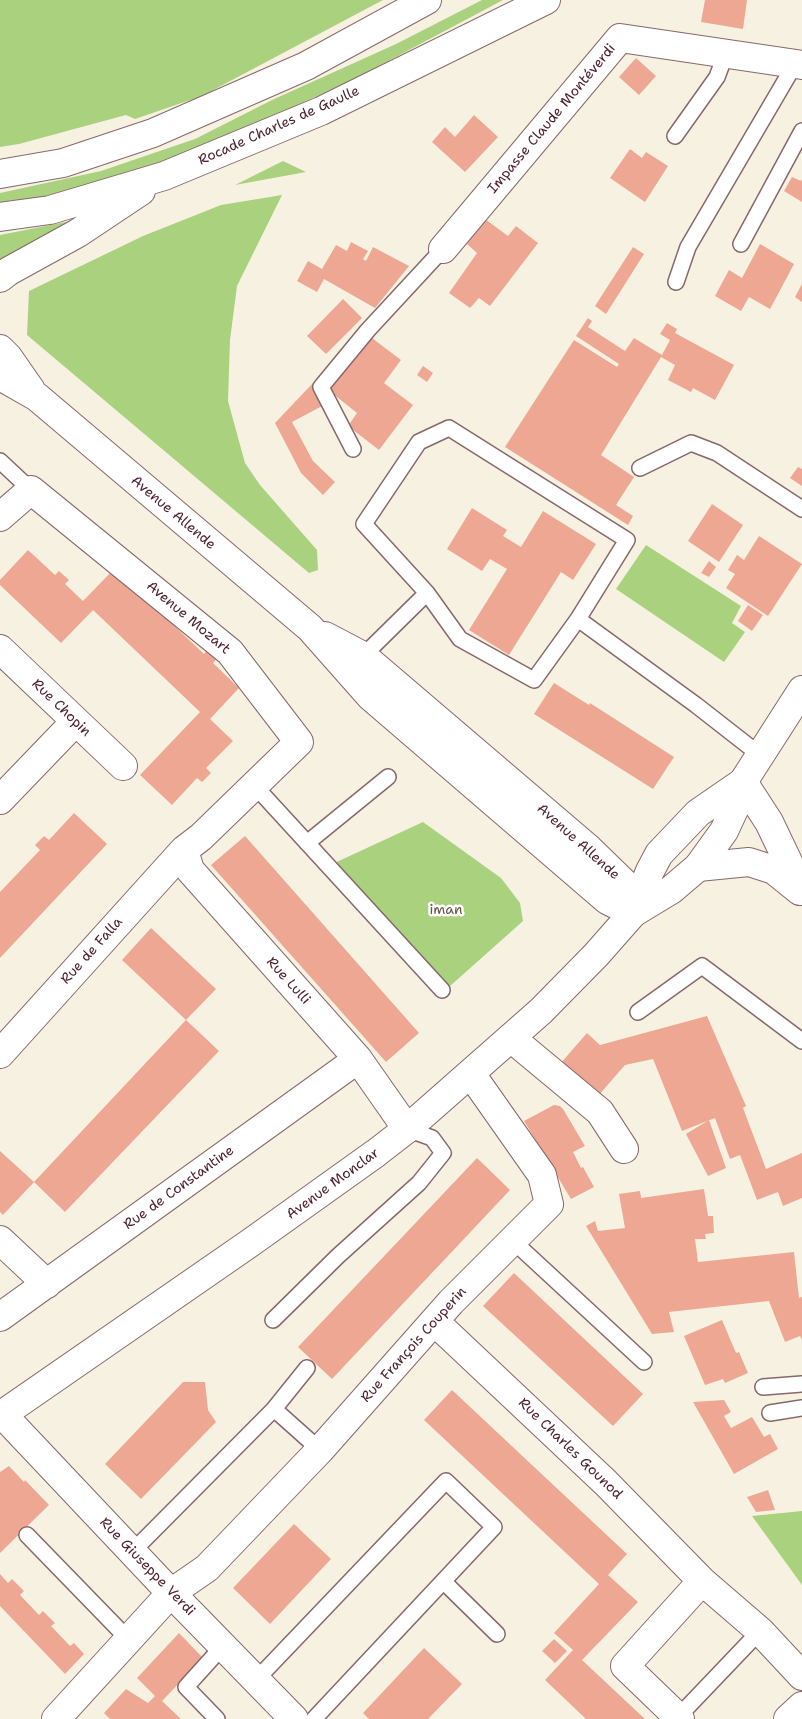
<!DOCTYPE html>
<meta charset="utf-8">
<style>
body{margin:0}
canvas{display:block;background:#f7f1e2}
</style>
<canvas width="802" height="1719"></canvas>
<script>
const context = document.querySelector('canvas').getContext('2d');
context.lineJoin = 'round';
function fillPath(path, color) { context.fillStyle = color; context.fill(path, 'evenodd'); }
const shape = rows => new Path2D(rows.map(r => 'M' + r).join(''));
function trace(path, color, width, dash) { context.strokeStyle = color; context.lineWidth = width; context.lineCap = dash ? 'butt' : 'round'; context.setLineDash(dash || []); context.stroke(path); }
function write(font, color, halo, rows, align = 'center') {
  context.font = font + ' "Shantell Sans",sans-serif'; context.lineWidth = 5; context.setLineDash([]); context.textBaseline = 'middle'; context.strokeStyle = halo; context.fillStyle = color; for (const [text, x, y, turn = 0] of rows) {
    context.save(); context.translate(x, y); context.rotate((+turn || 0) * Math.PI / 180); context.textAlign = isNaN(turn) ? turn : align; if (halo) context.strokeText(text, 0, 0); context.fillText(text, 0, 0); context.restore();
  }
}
const green = shape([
 [0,0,383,0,202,96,135,119,126,115,19,144,0,147],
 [482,0,503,0,362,75,197,152,113,178,41,197,0,202,0,193,101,171,195,139,272,100,396,44],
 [283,161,306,172,235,185],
 [282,195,237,286,230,340,228,401,245,463,260,485,317,550,318,570,309,573,27,335,29,291,143,236,221,205],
 [91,217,0,269,0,235],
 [646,545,741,606,732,623,745,632,724,662,616,589],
 [423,822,501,878,520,903,523,921,449,987,442,990,328,866],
 [802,1511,802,1585,752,1516]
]);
const building = shape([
 [705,0,747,0,743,29,701,22],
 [636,58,656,76,639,95,619,77],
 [474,115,498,137,465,172,432,142,445,127,455,137],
 [630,149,642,158,646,152,668,166,645,202,610,178],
 [792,177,801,181,802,179,802,202,784,191],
 [485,219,508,236,516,226,538,243,490,306,479,298,470,308,449,293,477,253,467,244],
 [351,242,368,251,363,259,366,261,373,247,409,266,375,308,324,279,317,292,297,281,308,261,322,269,336,245,347,251],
 [760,244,794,264,770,309,749,297,741,311,715,296,729,270,742,278],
 [633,247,644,254,606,314,595,306],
 [802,284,802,302,795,297],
 [343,299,362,318,326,354,307,336],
 [588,318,592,321,588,327,625,351,634,338,662,355,670,340,660,334,667,323,677,329,675,333,734,365,715,400,693,388,691,392,668,380,675,365,661,357,601,455,634,477,616,505,633,516,628,525,505,447,574,340,617,367,619,364,576,336],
 [368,335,401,360,384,383,413,405,379,450,348,426,357,413,327,389],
 [423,366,433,373,427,382,417,375],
 [313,383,324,405,292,422,313,461,335,482,323,495,301,473,275,423],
 [798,467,802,469,802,486,790,478],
 [712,504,743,525,719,562,688,541],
 [472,508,507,530,503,536,521,547,543,511,596,544,573,580,561,572,509,655,469,630,507,569,490,559,482,571,447,549],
 [759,536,802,564,768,616,726,588,735,574,728,570,737,555,744,560],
 [28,550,55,575,59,571,69,580,65,584,83,601,114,569,204,654,208,649,217,658,213,663,239,688,210,719,233,741,206,768,211,773,202,782,197,778,172,805,140,775,200,712,93,610,61,643,0,585,0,580],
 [709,561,716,567,709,577,701,573],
 [748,605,763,615,752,631,738,621],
 [554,683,589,705,590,703,674,757,653,789,534,714],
 [74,813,107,844,0,958,0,892,40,850,35,845,44,836,49,840],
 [245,836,419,1033,386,1062,211,865],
 [151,928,216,989,186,1020,122,960],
 [707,1016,746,1106,743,1108,766,1169,802,1153,802,1198,783,1206,778,1192,757,1200,740,1155,730,1159,715,1118,682,1131,653,1059,625,1065,598,1096,560,1064,587,1033,600,1045],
 [186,1020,219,1051,65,1212,34,1182,3,1215,0,1212,0,1151,34,1182],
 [554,1105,560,1106,563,1109,585,1146,573,1152,581,1168,583,1167,594,1187,571,1199,524,1121],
 [709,1120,726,1168,708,1176,686,1134],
 [477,1158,510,1190,332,1379,298,1347],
 [704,1189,708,1216,713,1216,714,1233,705,1234,706,1239,695,1239,698,1262,794,1252,799,1298,802,1297,802,1340,800,1336,785,1342,769,1301,669,1312,674,1332,652,1334,586,1226,595,1221,598,1231,625,1228,619,1194,640,1191,641,1198],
 [514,1273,643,1394,613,1426,483,1306],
 [722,1320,736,1353,739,1352,748,1373,725,1383,723,1379,705,1385,684,1336],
 [183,1382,205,1382,208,1410,216,1422,141,1499,105,1464],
 [452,1390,627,1554,608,1575,638,1602,582,1660,645,1719,586,1719,545,1680,573,1650,554,1633,599,1584,424,1420],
 [724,1400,731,1412,724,1416,731,1428,752,1417,764,1437,770,1434,778,1449,734,1474,693,1402],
 [9,1466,24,1482,25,1480,49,1505,0,1553,0,1472],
 [768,1490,775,1510,756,1512,747,1497],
 [294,1524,331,1559,270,1624,233,1588],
 [0,1574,8,1583,12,1579,24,1591,20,1595,39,1615,43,1611,55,1623,51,1626,70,1646,74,1643,84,1654,65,1674,0,1606],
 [179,1633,203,1658,162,1701,181,1719,110,1719,104,1713,126,1689,148,1703,155,1696,137,1678],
 [554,1639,567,1651,555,1663,542,1651],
 [424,1648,462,1684,428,1719,369,1719,363,1713]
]);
const service = shape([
 [675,136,717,77,726,53],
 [741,244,802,131],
 [676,282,688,247,795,64],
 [353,449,321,387,368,330,443,249],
 [0,461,31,490],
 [640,468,691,443,717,453,802,509],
 [578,619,627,540,449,428,419,442,364,524,427,593,460,639,534,680,578,619,696,705,760,755],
 [363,656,427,593],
 [254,785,442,990],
 [307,843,388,777],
 [638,1012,702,966,802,1041],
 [512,1240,644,1362],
 [273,1320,338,1256,419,1183,443,1153,432,1138,407,1129],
 [763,1387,802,1384],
 [274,1409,307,1368],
 [770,1413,802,1408],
 [27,1535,128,1639],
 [132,1552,274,1409,320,1450],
 [444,1582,497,1634],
 [256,1680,446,1481,494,1527,314,1719],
 [678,1717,760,1631],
 [217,1719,186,1687,223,1646]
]);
const minor = shape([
 [443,249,620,38,802,65],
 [0,517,31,490,230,652,299,742,201,837,184,850,190,870,358,1059,407,1129],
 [0,649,123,766],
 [0,800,75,722],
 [511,1038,600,1112,624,1149],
 [0,1054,184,850],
 [0,1240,47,1284],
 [0,1317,358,1059],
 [434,1321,606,1483,702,1581,760,1631,802,1676],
 [2,1414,171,1593,294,1719],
 [56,1719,171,1593,207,1568,320,1450,451,1302,549,1204,542,1175,471,1074],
 [680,1719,625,1666,702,1581],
 [788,1719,802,1706]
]);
const tertiary = shape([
 [743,782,769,822,802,891],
 [698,867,749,862,774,870,800,891],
 [0,1416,250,1243,376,1153,407,1129,541,1011,596,955,633,913]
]);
const secondary = shape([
 [0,349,8,357,31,390],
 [0,376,37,397,310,628,371,697,607,900,633,913],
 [325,636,363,656,589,849,624,883,633,913],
 [633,913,671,890,698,867,724,831,738,801,743,782,802,690],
 [633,913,650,871,659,854,698,813,743,782]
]);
const primary = shape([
 [0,174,63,163,153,133,306,66,427,0],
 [0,217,50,210,164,176,321,111,546,0],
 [0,278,9,271,78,233,141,191]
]);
const streetNames = [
 ["Impasse Claude Montéverdi",552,119,-50],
 ["Rocade Charles de Gaulle",279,126,-24],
 ["Avenue Allende",173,513,40],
 ["Avenue Mozart",188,618,40],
 ["Rue Chopin",61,708,44],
 ["Avenue Allende",578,842,42],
 ["Rue de Falla",92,951,-48],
 ["Rue Lulli",288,981,48],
 ["Avenue Monclar",333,1184,-36],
 ["Rue de Constantine",179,1188,-36],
 ["Rue François Couperin",414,1345,-48],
 ["Rue Charles Gounod",570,1449,44],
 ["Rue Giuseppe Verdi",147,1567,46]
];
const parkNames = [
 ["iman",446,910]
];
fillPath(green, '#aad27e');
fillPath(building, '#eea793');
trace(service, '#87686b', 18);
trace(minor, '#87686b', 30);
trace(tertiary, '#87686b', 30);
trace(secondary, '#87686b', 30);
trace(primary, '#87686b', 30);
trace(service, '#fff', 15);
trace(minor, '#fff', 28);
trace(tertiary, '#fff', 28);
trace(secondary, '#fff', 28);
trace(primary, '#fff', 28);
write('14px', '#4a1f2b', '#fff', streetNames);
write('14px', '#675544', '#fff', parkNames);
</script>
